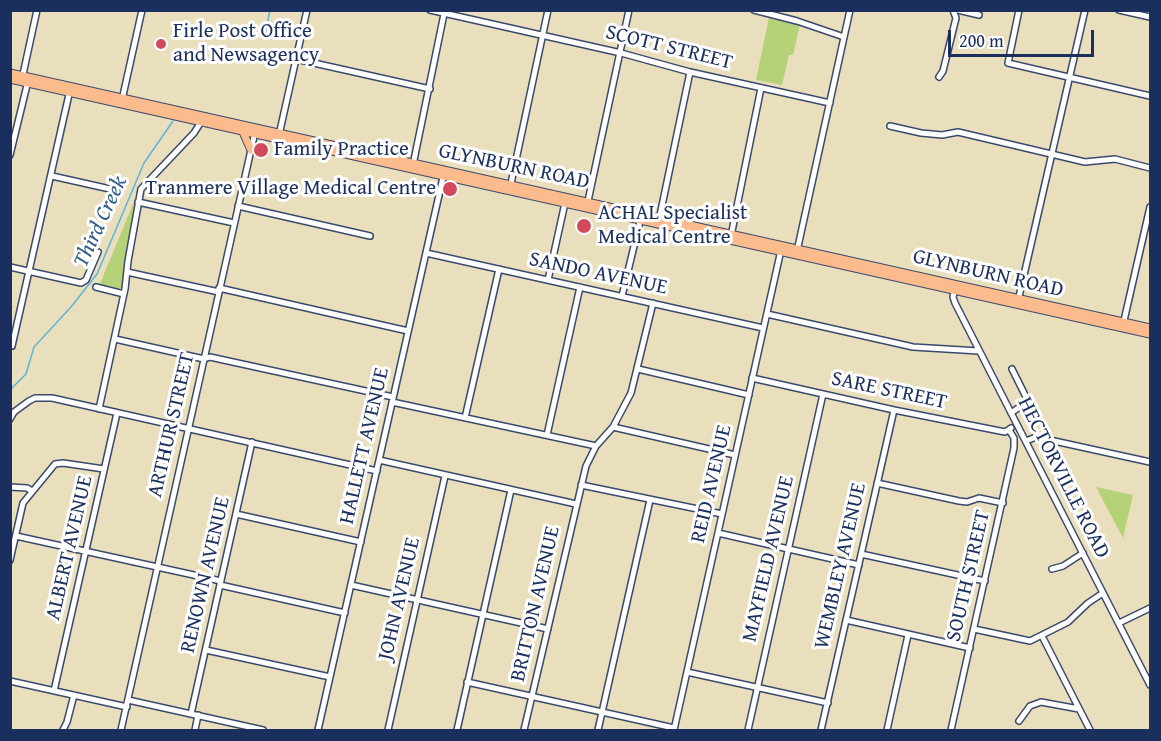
<!DOCTYPE html>
<style>
body{margin:0}
#map{position:relative;width:1161px;height:741px;overflow:hidden;background:#e9dfbc;font-family:"Gentium Book Plus",serif}
canvas{display:block}
.frame{position:absolute;inset:0;border:12px solid #1b2f5e;pointer-events:none}
.scale{position:absolute;left:948px;top:30px;width:146px;height:27px;box-sizing:border-box;border:3px solid #1b2f5e;border-top:0;padding-left:8px;font-size:18px;line-height:21px;white-space:nowrap;color:#1b2f5e;-webkit-text-stroke:4px #fff;paint-order:stroke}
</style>
<div id="map">
<canvas width="1161" height="741"></canvas>
<div class="frame"></div>
<div class="scale">200 m</div>
</div>
<script>
const context = document.querySelector('canvas').getContext('2d');
context.lineJoin = 'round';
function fillPath(path, color) { context.fillStyle = color; context.fill(path, 'evenodd'); }
const shape = rows => new Path2D(rows.map(r => 'M' + r).join(''));
function trace(path, color, width, dash) { context.strokeStyle = color; context.lineWidth = width; context.lineCap = dash ? 'butt' : 'round'; context.setLineDash(dash || []); context.stroke(path); }
function write(font, color, halo, rows, align = 'center') {
  context.font = font + ' "Gentium Book Plus",serif'; context.lineWidth = 6; context.setLineDash([]); context.textBaseline = 'middle'; context.strokeStyle = halo; context.fillStyle = color; for (const [text, x, y, turn = 0] of rows) {
    context.save(); context.translate(x, y); context.rotate((+turn || 0) * Math.PI / 180); context.textAlign = isNaN(turn) ? turn : align; if (halo) context.strokeText(text, 0, 0); context.fillText(text, 0, 0); context.restore();
  }
}
const green = shape([
 [769,17,800,25,793,55,789,55,782,85,756,80],
 [136,197,124,264,122,288,117,290,99,286],
 [1096,487,1133,495,1123,538]
]);
const stream = shape([
 [265,35,270,10],
 [10,390,26,374,34,347,71,307,97,274,144,163,173,121]
]);
const minor = shape([
 [430,10,621,53,690,72,830,103],
 [754,10,797,21,844,37],
 [958,10,979,15],
 [1019,10,1008,63,1150,96],
 [1119,10,1150,17],
 [296,59,430,89],
 [939,77,943,71,956,18,953,10],
 [22,79,37,10],
 [122,100,142,10],
 [890,126,921,133,942,135,958,132,1085,162,1115,159,1150,168],
 [279,135,307,10],
 [10,155,28,81],
 [413,165,444,14],
 [52,176,119,191],
 [510,188,548,10],
 [588,201,629,10],
 [138,202,234,223],
 [238,206,370,236],
 [659,220,690,72],
 [731,236,761,88],
 [797,251,850,10],
 [426,253,763,328],
 [10,267,81,283,86,280,98,252],
 [127,272,219,292],
 [548,280,565,203],
 [96,287,124,294],
 [219,288,408,331],
 [955,288,953,297,955,303,1150,685],
 [622,296,641,217],
 [1018,301,1085,10],
 [767,314,913,347,979,351],
 [1123,325,1150,207],
 [115,339,204,359,210,357,393,397],
 [12,346,70,90],
 [638,369,749,395],
 [1012,369,1028,401],
 [752,378,894,410,1005,432,1011,428],
 [392,402,596,446],
 [99,409,125,289,128,261,141,189,194,133,201,122],
 [1011,413,1021,406],
 [465,418,499,269],
 [10,419,14,412,29,401,35,398,52,398,377,471],
 [613,427,735,455],
 [547,435,580,287],
 [1026,441,1036,437,1150,462],
 [379,460,576,504],
 [877,483,959,501,967,502,979,498,1003,503],
 [581,485,722,514],
 [10,487,27,488,32,491],
 [236,514,361,542],
 [718,533,859,565],
 [16,536,221,581],
 [861,554,985,581],
 [10,560,23,503,55,464,63,463,104,469],
 [1052,569,1063,566,1083,553],
 [220,585,345,613],
 [351,585,548,629],
 [846,620,970,648],
 [1119,623,1150,608],
 [974,629,1030,641,1068,622,1088,603,1103,593],
 [1042,636,1090,730],
 [206,650,330,677],
 [687,672,828,703],
 [10,681,127,707],
 [467,682,674,728],
 [54,691,117,413],
 [128,700,263,730],
 [191,714,252,442],
 [1019,721,1030,706,1041,702,1079,709],
 [63,730,67,722,74,695],
 [121,730,255,132],
 [195,730,198,715],
 [318,730,444,173],
 [388,730,445,476],
 [457,730,511,490],
 [524,730,586,466,596,446,613,427,631,393,653,303],
 [598,730,650,500],
 [674,730,781,250],
 [748,730,823,394],
 [821,730,894,410],
 [887,730,908,635],
 [951,730,1014,448,1014,438,1009,430]
]);
const major = shape([
 [10,73,1150,328],
 [10,79,1150,334],
 [243,132,251,150]
]);
const markers = [
 [161,44,6,"#d1495b"],
 [261,150,8,"#d1495b"],
 [450,189,8,"#d1495b"],
 [584,226,8,"#d1495b"]
];
const poiNames = [
 ["Firle Post Office",173,32],
 ["and Newsagency",173,56],
 ["Family Practice",274,150],
 ["Tranmere Village Medical Centre",436,189,"right"],
 ["ACHAL Specialist",598,214],
 ["Medical Centre",598,238]
];
const streetNames = [
 ["SCOTT STREET",669,48,14],
 ["GLYNBURN ROAD",514,167,12],
 ["SANDO AVENUE",598,274,12],
 ["GLYNBURN ROAD",988,274,13],
 ["SARE STREET",889,391,12],
 ["ARTHUR STREET",172,425,-77],
 ["HALLETT AVENUE",365,446,-77],
 ["HECTORVILLE ROAD",1063,478,63],
 ["REID AVENUE",712,484,-77],
 ["ALBERT AVENUE",70,548,-77],
 ["MAYFIELD AVENUE",769,559,-77],
 ["WEMBLEY AVENUE",841,566,-77],
 ["RENOWN AVENUE",206,575,-77],
 ["SOUTH STREET",969,576,-77],
 ["JOHN AVENUE",400,599,-77],
 ["BRITTON AVENUE",536,604,-77]
];
const waterNames = [
 ["Third Creek",101,222,-65]
];
fillPath(green, '#b5d278');
trace(stream, '#5bb5d8', 1.5);
trace(minor, '#3a496c', 8);
trace(major, '#3a496c', 9);
trace(minor, '#fff', 5);
trace(major, '#fbbb8d', 7);
for (const [x, y, r, color] of markers) { const dot = new Path2D(); dot.arc(x, y, r, 0, 2 * Math.PI); context.fillStyle = color; context.fill(dot); trace(dot, '#fff', 2); }
write('21px', '#1b2f5e', '#fff', poiNames, 'left');
write('21px', '#1b2f5e', '#fff', streetNames);
write('italic 22px', '#315e89', '#fff', waterNames);
</script>
